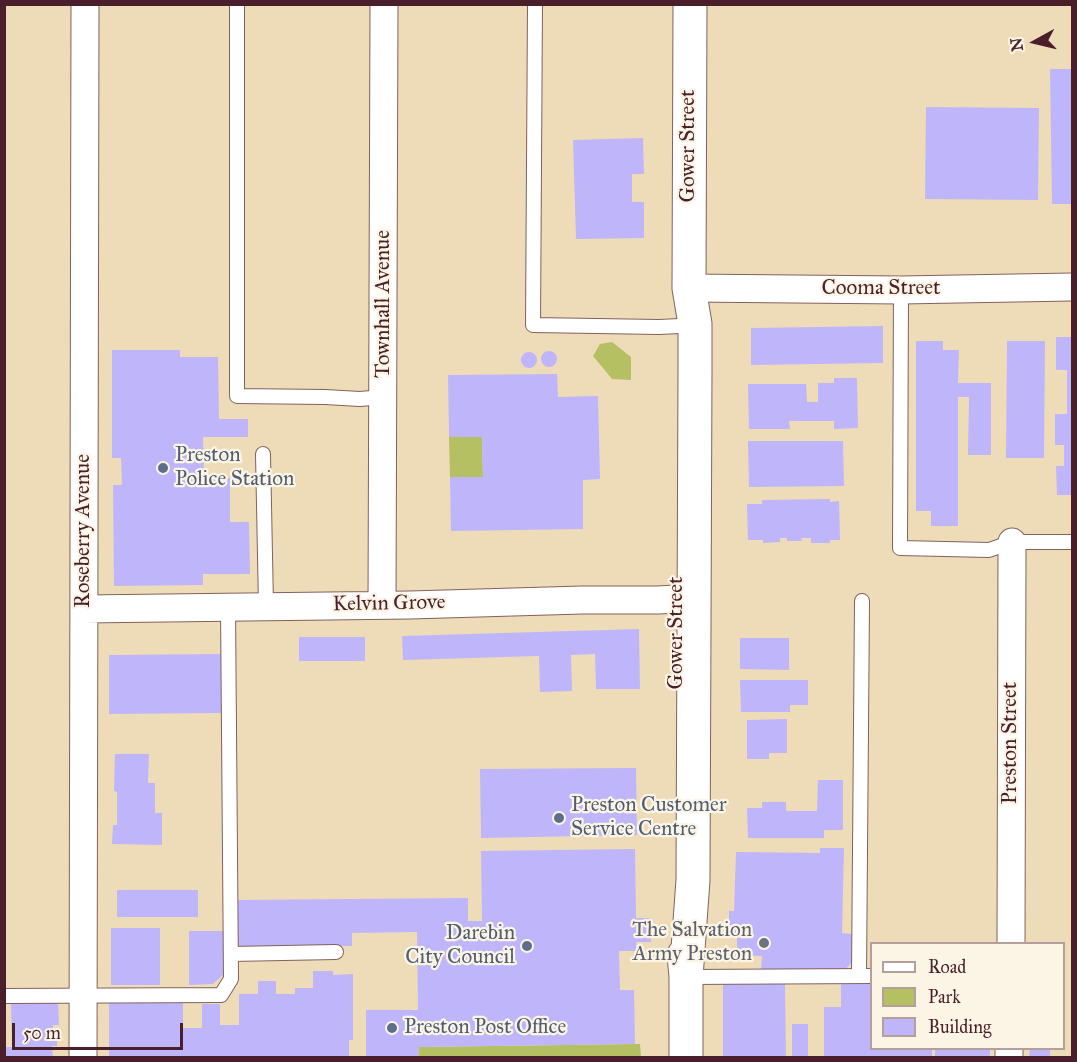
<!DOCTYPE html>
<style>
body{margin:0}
#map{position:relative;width:1077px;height:1062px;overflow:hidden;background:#eedcb9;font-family:"IM FELL Great Primer",serif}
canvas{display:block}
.frame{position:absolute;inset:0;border:6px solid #4a1f2b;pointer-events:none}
.legend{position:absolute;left:870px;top:942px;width:195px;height:108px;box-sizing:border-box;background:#fcf5e5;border:2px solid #b59f9b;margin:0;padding:8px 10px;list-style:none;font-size:18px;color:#4a1f2b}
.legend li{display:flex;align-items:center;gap:12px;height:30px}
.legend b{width:30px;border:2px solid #b59f9b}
.north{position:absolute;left:1005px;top:12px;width:60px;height:60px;-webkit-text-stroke:4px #fcf5e5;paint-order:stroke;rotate:262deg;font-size:16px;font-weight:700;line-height:24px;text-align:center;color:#4a1f2b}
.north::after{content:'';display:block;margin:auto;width:21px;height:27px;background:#4a1f2b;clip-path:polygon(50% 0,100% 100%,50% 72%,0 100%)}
.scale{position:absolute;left:12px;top:1023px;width:171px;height:27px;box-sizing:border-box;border:3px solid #4a1f2b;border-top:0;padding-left:8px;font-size:18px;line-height:21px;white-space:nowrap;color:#4a1f2b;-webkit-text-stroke:4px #fcf5e5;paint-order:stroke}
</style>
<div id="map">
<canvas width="1077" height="1062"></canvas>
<div class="frame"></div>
<ul class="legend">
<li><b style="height:8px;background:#fff"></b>Road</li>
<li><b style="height:16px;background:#b4c062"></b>Park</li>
<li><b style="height:16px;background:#bfb5fb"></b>Building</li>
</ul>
<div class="north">N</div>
<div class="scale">50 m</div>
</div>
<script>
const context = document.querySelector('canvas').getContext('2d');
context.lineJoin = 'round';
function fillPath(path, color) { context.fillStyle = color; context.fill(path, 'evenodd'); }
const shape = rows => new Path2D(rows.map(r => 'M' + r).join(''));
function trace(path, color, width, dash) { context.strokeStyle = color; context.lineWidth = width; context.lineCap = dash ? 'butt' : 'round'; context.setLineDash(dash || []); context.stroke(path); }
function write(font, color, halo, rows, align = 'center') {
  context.font = font + ' "IM FELL Great Primer",serif'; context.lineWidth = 4.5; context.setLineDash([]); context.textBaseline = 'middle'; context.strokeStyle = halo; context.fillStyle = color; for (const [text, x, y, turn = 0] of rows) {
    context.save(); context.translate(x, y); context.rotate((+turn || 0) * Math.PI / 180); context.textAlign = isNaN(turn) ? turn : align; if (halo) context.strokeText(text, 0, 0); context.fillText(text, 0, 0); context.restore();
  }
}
const green = shape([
 [612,342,631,357,631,380,612,379,593,356,600,344],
 [449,437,482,437,483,477,450,477],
 [640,1044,641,1057,418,1058,419,1047]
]);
const building = shape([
 [1050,69,1072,69,1072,204,1052,204],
 [926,107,1039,108,1038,200,925,199],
 [643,138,644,174,632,174,632,202,644,202,644,238,576,239,573,140],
 [883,326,883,363,751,365,751,328],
 [1056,337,1072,337,1072,495,1057,495,1056,466,1064,466,1064,445,1055,445,1055,414,1067,414,1067,370,1056,370],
 [916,341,943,341,943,350,959,350,958,383,991,383,991,455,968,455,969,397,958,397,958,526,931,526,931,511,916,511],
 [1007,341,1045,341,1044,458,1006,458],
 [112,350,180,350,180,357,218,357,219,419,248,419,248,437,203,437,204,478,230,478,230,522,249,522,250,574,203,574,203,585,114,586,113,485,122,485,121,458,112,458],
 '541 359a8 8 0 1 1 16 0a8 8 0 1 1-16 0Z',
 '521 360a8 8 0 1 1 16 0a8 8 0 1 1-16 0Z',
 [557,374,558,397,598,396,600,479,583,480,583,529,451,531,450,477,483,477,482,437,449,437,448,375],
 [834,378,857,378,858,428,834,429,834,421,789,421,790,429,749,429,748,384,806,384,807,402,818,402,818,383,834,383],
 [748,441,843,441,844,486,749,487],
 [830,499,830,502,839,501,840,540,830,540,830,543,811,543,811,538,801,538,802,541,787,541,787,538,780,538,780,542,763,543,763,540,748,540,747,504,762,504,762,500],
 [639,629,640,689,596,689,595,654,571,655,572,691,540,692,539,656,403,660,402,636],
 [299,637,365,637,365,661,299,661],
 [740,638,789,638,789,670,740,669],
 [221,654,222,713,109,714,109,655],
 [740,680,808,680,808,705,790,705,790,712,741,712],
 [787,719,787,753,769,753,769,759,747,759,747,720],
 [115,754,149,754,148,783,155,783,155,813,162,813,162,845,112,844,113,825,117,825,117,792,114,791],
 [636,768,637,835,481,838,480,769],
 [818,780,843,780,843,830,824,830,824,838,748,838,747,808,762,808,762,802,786,802,786,811,817,811],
 [820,848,844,848,842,933,853,934,853,961,845,970,761,969,762,956,737,955,737,937,729,936,729,911,734,911,736,852,820,853],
 [635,849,636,918,651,918,651,942,636,942,637,951,619,951,620,990,634,990,635,1044,419,1047,418,1058,366,1058,366,1010,418,1010,417,932,352,933,352,946,236,947,236,900,468,898,468,921,482,921,481,851],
 [117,890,198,890,198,917,117,917],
 [111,928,160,928,160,985,111,985],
 [189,931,223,931,224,974,213,984,189,985],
 [313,971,333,971,333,975,353,974,353,1040,349,1040,349,1058,109,1058,109,1001,183,1001,183,1028,202,1028,202,1004,220,1004,220,1025,239,1025,239,994,258,994,258,981,276,981,276,994,295,994,295,988,313,988],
 [872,983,872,1048,932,1048,932,1058,824,1058,824,1007,841,1007,841,984],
 [723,984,785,984,786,1058,723,1058],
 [58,1000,59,1025,53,1025,53,1037,57,1037,57,1046,52,1046,53,1058,4,1058,4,1047,12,1047,11,1001],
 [792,1024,808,1024,808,1058,792,1058],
 [935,1048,990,1048,990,1058,935,1058],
 [1030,1048,1050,1048,1050,1058,1029,1058]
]);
const service = shape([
 [237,4,237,396,325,397,360,399,383,397],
 [535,4,533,325,659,327,680,326],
 [901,290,900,548,989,550,1012,542,1072,542],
 [263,454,266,606],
 [231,954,336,952],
 [859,976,862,601],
 [686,977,872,976],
 [4,996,221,995,231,979,228,607]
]);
const minor = shape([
 [689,288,901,290,1072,287],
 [382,604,384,4],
 [84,609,410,605,582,600,658,600,694,598],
 [1011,944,1012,542],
 [83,1058,85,4],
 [1009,1058,1009,1048]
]);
const tertiary = shape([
 [684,955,686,977,686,1058],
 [686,977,693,880,695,369,695,324,689,288,690,4]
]);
const markers = [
 [163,468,6,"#5c6f8a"],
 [559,818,6,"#5c6f8a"],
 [764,943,6,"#6b7280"],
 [527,946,6,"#5c6f8a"],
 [392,1028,6,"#5c6f8a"]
];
const streetNames = [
 ["Gower Street",689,146,-90],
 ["Cooma Street",881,289],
 ["Townhall Avenue",384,304,-90],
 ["Roseberry Avenue",84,531,-90],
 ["Kelvin Grove",389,604,-1],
 ["Gower Street",677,633,-90],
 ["Preston Street",1011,743,-90]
];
const serviceNames = [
 ["Preston",175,456],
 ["Police Station",175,480],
 ["Preston Customer",571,806],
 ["Service Centre",571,830],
 ["Darebin",515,934,"right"],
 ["City Council",515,958,"right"],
 ["Preston Post Office",404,1028]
];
const worshipNames = [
 ["The Salvation",752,931],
 ["Army Preston",752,955]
];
fillPath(green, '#b4c062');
fillPath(building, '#bfb5fb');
trace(service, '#83615d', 16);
trace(minor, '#83615d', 29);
trace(tertiary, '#83615d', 35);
trace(service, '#fff', 14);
trace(minor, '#fff', 27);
trace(tertiary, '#fff', 33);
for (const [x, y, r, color] of markers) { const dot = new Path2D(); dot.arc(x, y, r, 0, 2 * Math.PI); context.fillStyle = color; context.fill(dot); trace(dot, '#fcf5e5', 2); }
write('21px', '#4a1f2b', '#fcf5e5', streetNames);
write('21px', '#4e5e75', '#fcf5e5', serviceNames, 'left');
write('21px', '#5b616d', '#fcf5e5', worshipNames, 'right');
</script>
